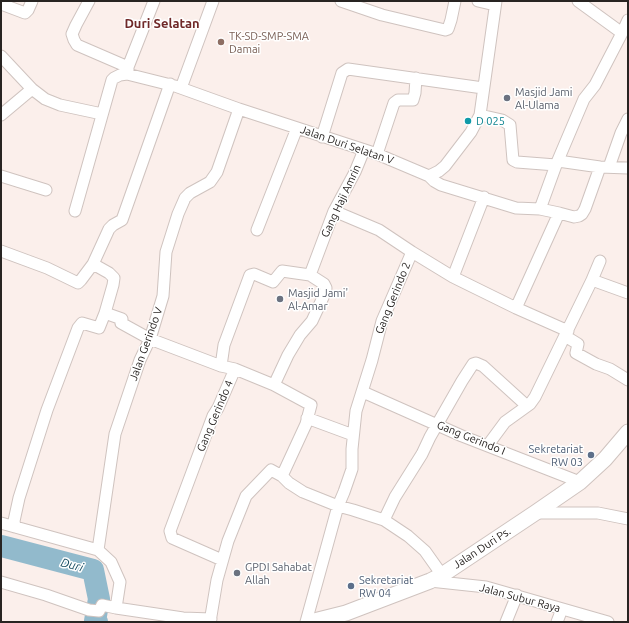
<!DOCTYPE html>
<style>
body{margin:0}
#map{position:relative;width:629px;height:623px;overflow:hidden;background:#fbefeb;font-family:Ubuntu,sans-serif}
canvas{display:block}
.frame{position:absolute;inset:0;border:2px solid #282422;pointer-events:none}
</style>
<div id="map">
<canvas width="629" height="623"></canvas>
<div class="frame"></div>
</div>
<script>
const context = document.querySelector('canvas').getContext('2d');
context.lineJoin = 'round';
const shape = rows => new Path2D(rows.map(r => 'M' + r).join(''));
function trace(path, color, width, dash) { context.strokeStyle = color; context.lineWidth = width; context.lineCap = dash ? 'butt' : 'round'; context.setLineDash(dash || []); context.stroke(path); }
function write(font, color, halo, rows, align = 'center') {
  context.font = font + ' Ubuntu,sans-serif'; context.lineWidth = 3; context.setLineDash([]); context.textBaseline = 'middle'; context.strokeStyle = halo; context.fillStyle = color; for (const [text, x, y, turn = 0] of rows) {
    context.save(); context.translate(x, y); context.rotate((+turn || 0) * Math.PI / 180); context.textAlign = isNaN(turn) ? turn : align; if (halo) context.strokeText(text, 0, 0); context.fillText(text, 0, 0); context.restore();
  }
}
const river = shape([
 [1,546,93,570,99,599,95,621,97,622]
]);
const street = shape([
 [89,1,76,25,72,34,74,40,77,45,128,67],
 [341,1,382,15,445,30,448,29,451,20,455,1],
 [478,1,495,5],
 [1,4,25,13,28,10,32,1],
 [622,33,628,20],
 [1,56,32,89,45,99,60,105,102,114],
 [128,73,128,67,154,1],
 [181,88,213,1],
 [1,115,32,89],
 [480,115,502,120,510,125,513,160,517,162,556,165],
 [322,137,342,73,348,69,483,88],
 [377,154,394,103,398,100,413,100,415,93,416,78],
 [558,161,600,167,628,168],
 [609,167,621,133,628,119],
 [1,176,46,190],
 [429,176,439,171,445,166,471,132,480,115,496,1],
 [540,209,556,165,584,99,595,85,622,33,578,1],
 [75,211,112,80,114,78,120,75,127,74,175,86,239,109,377,154,429,176,434,181,441,185,516,208,540,209,559,213,516,308],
 [334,211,379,230,412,252,453,277,516,308,568,331],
 [559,213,574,217,579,216,582,214,585,209,600,167],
 [257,230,297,128],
 [1,251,47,268,78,283,81,280,93,264,109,229,113,225,122,220,170,84],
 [310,275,334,211,355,172,364,150],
 [453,277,484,197],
 [592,280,628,293],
 [105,313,122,319,121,323,150,339,221,366,235,369,274,385,311,405,306,424,282,476],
 [565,336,578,344,576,353,596,364,610,369,628,380],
 [221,366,224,345,250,275,254,274,273,282,282,271,310,275,324,284,326,288,325,293,312,321,300,335,288,355,274,385],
 [363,392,462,436,580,482],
 [307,418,353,435],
 [488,445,505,422,530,404,535,397,592,280,600,261],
 [535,513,598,513,628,519],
 [384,520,395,497,422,454,430,437,462,381,473,364,476,363,483,366,527,406],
 [1,523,98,550,111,562,120,582,116,608,183,618,211,619],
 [15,527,14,521,19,498,47,410,78,328,82,323,99,328,105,313,113,285,114,278,109,273,93,264],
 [98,550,115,434,140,360,150,339,163,296,166,252,178,214,185,198,190,193,210,182,217,172,239,109],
 [222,560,172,538,170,531,213,416,218,408,235,369],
 [430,581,486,587,608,622],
 [1,582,46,595,89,610,99,611,102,605,116,608],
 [210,622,217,580,228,541,246,496,271,470,282,476,289,483,303,492,338,506,353,510,384,520,408,536,425,551,442,575],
 [306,622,338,506,344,492,352,469,352,449,356,411,372,360,382,321,412,252],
 [506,622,517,595],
 [557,622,562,609]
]);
const secondary = shape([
 [310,622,346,613,430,581,442,575,535,513,580,482,605,459,628,432]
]);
const markers = [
 [221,42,4,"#8d6e63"],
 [507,98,4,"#6b7280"],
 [468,121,4,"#0f9aa8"],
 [280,299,4,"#6b7280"],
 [591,455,4,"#5c6f8a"],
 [237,573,4,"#6b7280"],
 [351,586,4,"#5c6f8a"]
];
const educationNames = [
 ["TK-SD-SMP-SMA",229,36],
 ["Damai",229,49]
];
const worshipNames = [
 ["Masjid Jami",515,92],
 ["Al-Ulama",515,105],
 ["Masjid Jami'",288,293],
 ["Al-Amar",288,306],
 ["GPDI Sahabat",245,567],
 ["Allah",245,580]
];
const cultureNames = [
 ["D 025",476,121]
];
const streetNames = [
 ["Jalan Duri Selatan V",347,145,19],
 ["Gang Haji Amrin",341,201,-65],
 ["Gang Gerindo 2",393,298,-68],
 ["Jalan Gerindo V",146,344,-70],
 ["Gang Gerindo 4",215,416,-67],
 ["Gang Gerindo I",471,438,22],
 ["Jalan Duri Ps.",482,548,-33],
 ["Jalan Subur Raya",520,598,15]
];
const serviceNames = [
 ["Sekretariat",583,449],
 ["RW 03",583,462],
 ["Sekretariat",359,580,"left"],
 ["RW 04",359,593,"left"]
];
const waterNames = [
 ["Duri",72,565,15]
];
const quarterNames = [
 ["Duri Selatan",162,24]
];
trace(river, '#92bacc', 22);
trace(street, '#cfc3bf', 13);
trace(secondary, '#cfc3bf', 17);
trace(street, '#fff', 11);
trace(secondary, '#fff', 15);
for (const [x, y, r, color] of markers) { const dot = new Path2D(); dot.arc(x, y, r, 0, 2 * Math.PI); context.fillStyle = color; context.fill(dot); trace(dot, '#fff', 1.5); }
write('11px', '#785e54', '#fff', educationNames, 'left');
write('11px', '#5b616d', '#fff', worshipNames, 'left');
write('11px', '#0d838f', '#fff', cultureNames, 'left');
write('11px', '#282422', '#fff', streetNames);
write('11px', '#4e5e75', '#fff', serviceNames, 'right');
write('italic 12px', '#164b5f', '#fff', waterNames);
write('bold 13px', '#6f2929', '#fff', quarterNames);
</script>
